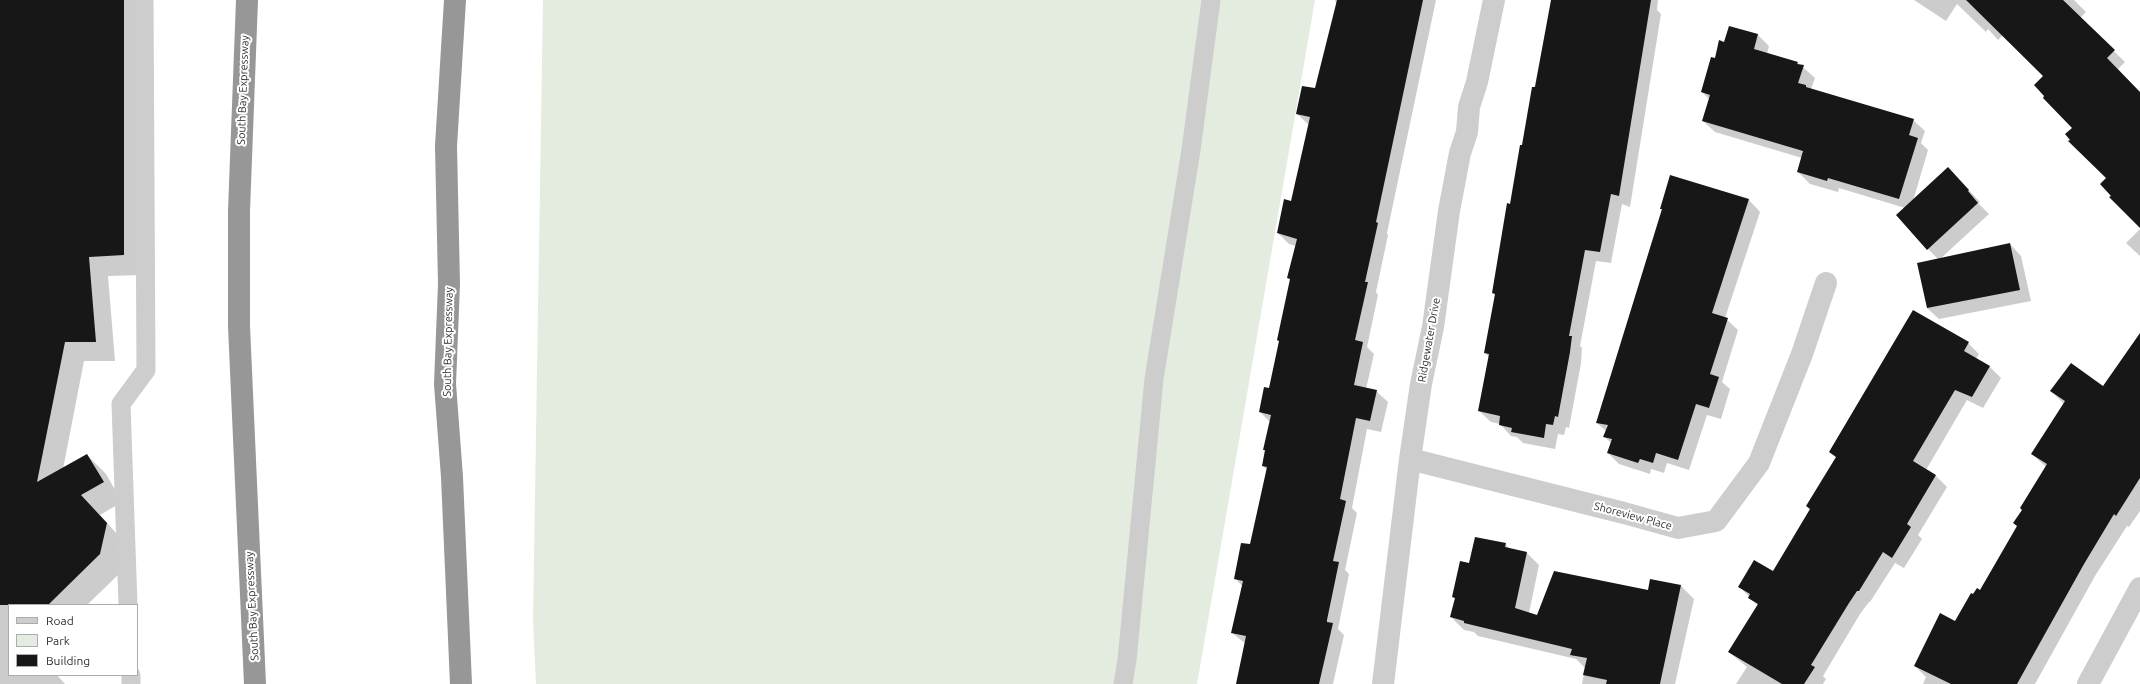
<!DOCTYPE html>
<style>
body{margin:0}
#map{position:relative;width:2140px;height:684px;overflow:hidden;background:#fff;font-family:Ubuntu,sans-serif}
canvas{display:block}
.legend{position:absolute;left:8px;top:604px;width:130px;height:72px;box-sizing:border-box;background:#fff;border:1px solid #acacac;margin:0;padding:5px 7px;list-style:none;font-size:12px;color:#303030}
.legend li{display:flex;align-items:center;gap:8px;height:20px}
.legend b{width:20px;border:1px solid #acacac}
</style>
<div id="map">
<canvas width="2140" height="684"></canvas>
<ul class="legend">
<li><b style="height:5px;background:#cdcdcd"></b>Road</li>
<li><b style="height:11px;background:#e4ebdf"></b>Park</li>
<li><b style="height:11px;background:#171717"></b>Building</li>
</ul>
</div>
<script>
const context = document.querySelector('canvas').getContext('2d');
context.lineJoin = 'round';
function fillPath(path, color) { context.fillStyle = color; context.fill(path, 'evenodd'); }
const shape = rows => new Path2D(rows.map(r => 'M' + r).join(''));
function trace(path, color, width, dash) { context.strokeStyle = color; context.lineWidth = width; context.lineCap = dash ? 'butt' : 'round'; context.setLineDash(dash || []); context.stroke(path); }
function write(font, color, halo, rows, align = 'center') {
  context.font = font + ' Ubuntu,sans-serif'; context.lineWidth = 4; context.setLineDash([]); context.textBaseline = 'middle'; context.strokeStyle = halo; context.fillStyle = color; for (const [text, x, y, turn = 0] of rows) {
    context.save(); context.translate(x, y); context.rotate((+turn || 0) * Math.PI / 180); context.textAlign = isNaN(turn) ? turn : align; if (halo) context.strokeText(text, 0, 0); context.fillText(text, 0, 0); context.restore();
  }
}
const green = shape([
 [543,0,1315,0,1197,684,536,684,533,621]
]);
const shadow = shape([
 [0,0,143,0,143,275,108,276,115,361,84,361,63,469,87,455,106,474,122,502,100,515,126,544,119,574,87,605,9,605,9,675,57,675,65,684,0,684],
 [1335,0,1436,0,1387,233,1388,235,1376,292,1378,295,1367,347,1374,354,1366,389,1376,391,1388,402,1381,432,1367,429,1352,508,1357,513,1345,570,1349,574,1338,629,1344,635,1333,684,1335,684,1237,684,1246,644,1232,633,1243,587,1235,578,1251,546,1267,470,1263,466,1266,452,1264,450,1270,422,1260,412,1270,389,1280,342,1278,340,1291,280,1288,277,1296,246,1289,244,1278,233,1292,202,1309,125,1297,114,1316,90,1337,7],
 [1552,0,1658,0,1657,10,1661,14,1630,207,1622,204,1611,263,1596,261,1580,346,1582,348,1581,363,1569,428,1566,427,1564,435,1558,434,1555,449,1523,443,1517,437,1511,436,1500,424,1491,422,1479,411,1489,357,1485,353,1496,296,1493,293],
 [1914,0,2074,0,2086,12,2080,18,2125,62,2118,69,2140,93,2140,227,2112,196,2107,178,2074,128,2044,76,2003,35,1998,40,1988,29,1986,32,1957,4,1946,21],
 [1758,35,1769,46,1767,54,1797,62,1815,78,1811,89,1913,120,1925,131,1921,143,1928,150,1913,201,1948,168,1980,202,1978,203,1989,214,1940,259,2010,244,2021,256,2031,301,1939,319,1927,308,1938,259,1928,249,1905,208,1839,188,1838,192,1810,184,1798,172,1802,158,1715,132,1703,121,1710,100,1702,92,1715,59,1724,43],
 [1671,176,1749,200,1760,212,1725,318,1738,330,1722,382,1730,389,1721,419,1707,415,1689,470,1667,463,1664,473,1651,469,1650,474,1619,464,1608,453,1611,443,1604,436,1606,431,1597,423,1663,210,1661,209],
 [2140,229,2140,256,2126,243],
 [1968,343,1979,354,1976,359,1990,367,2001,378,1983,408,1967,400,1926,470,1936,476,1947,487,1918,535,1922,539,1904,568,1895,563,1870,602,1869,602,1860,614,1823,676,1826,679,1823,684,1736,684,1747,667,1729,652,1758,606,1739,586,1773,572,1811,510,1837,458,1831,452],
 [2140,343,2140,511,2129,527,2127,526,2095,576,2035,684,1923,684,1926,677,1915,666,1956,622,1974,596,1980,591,2018,526,2023,510,2046,467,2032,454,2064,404,2051,391,2104,387],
 [1505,544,1510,549,1526,552,1539,565,1529,613,1538,616,1648,591,1681,586,1694,599,1675,684,1582,684,1585,668,1576,659,1478,636,1474,632,1464,630,1451,617,1455,599,1453,597,1470,564]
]);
const building = shape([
 [0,0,124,0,124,255,89,257,96,342,65,342,37,482,87,454,104,482,81,495,107,523,100,554,48,605,0,605],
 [1337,0,1423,0,1376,222,1378,223,1365,282,1368,282,1355,340,1363,342,1354,385,1377,390,1370,421,1356,418,1340,499,1346,501,1333,561,1339,562,1327,620,1327,622,1333,623,1319,684,1236,684,1246,636,1231,633,1243,581,1234,579,1241,543,1250,544,1267,467,1262,466,1265,450,1263,450,1271,415,1259,412,1264,387,1269,388,1279,341,1277,340,1290,279,1287,278,1297,239,1277,233,1284,199,1291,201,1310,117,1296,114,1302,86,1315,88],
 [1551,0,1651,0,1619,196,1611,194,1600,252,1585,250,1569,336,1572,336,1570,352,1558,417,1555,416,1553,425,1546,424,1544,438,1511,432,1512,428,1499,425,1500,416,1478,411,1489,354,1484,353,1495,294,1492,293,1507,203,1510,204,1520,145,1522,145,1532,87,1535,87],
 [1966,0,2063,0,2115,50,2107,58,2140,92,2140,228,2109,197,2111,196,2100,184,2106,178,2068,141,2070,140,2065,134,2072,128,2043,98,2044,96,2034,85,2043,76],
 [1729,26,1758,34,1754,49,1798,62,1797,64,1804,65,1798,83,1806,85,1806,87,1914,119,1909,135,1918,138,1899,199,1828,178,1827,181,1797,172,1803,151,1702,121,1710,95,1701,92,1711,57,1715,58,1719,40,1724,42],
 [1948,167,1969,190,1968,191,1978,203,1927,250,1896,215],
 [1670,175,1749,199,1712,313,1728,318,1710,374,1719,377,1709,408,1696,404,1678,460,1656,453,1653,463,1640,459,1638,463,1607,453,1612,439,1603,437,1608,425,1596,423,1662,209,1660,209],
 [2010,243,2020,290,1927,308,1917,263],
 [1913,310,1969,342,1964,351,1990,366,1972,397,1955,390,1913,461,1936,475,1907,524,1911,527,1892,558,1883,552,1859,591,1857,591,1849,603,1811,665,1815,667,1804,684,1782,684,1728,652,1758,604,1748,598,1750,594,1738,587,1754,560,1773,571,1810,509,1806,506,1836,457,1829,452],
 [2140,333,2140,478,2116,516,2114,514,2084,564,2017,684,1951,684,1914,666,1940,613,1955,621,1971,593,1973,594,1977,588,1980,590,2017,526,2013,523,2022,510,2020,508,2047,464,2031,454,2065,401,2050,391,2071,363,2103,386],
 [1475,537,1506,543,1505,547,1527,552,1515,608,1537,615,1554,571,1648,590,1650,579,1681,585,1660,684,1606,684,1607,680,1583,675,1587,658,1570,655,1572,649,1464,623,1464,621,1450,617,1455,598,1452,597,1460,561,1469,563]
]);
const service = shape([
 [128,605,121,404,146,370,144,0],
 [131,675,131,684],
 [1123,684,1127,660,1154,379,1191,150,1211,0]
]);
const minor = shape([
 [1410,459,1624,513,1678,528,1716,521,1759,463,1802,354,1826,283],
 [1383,684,1410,459,1421,384,1433,327,1449,211,1460,153,1467,132,1469,107,1477,82,1494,0],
 [2088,684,2140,588]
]);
const motorway = shape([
 [247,0,239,211,239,326,255,684],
 [455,0,446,146,449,284,445,384,452,477,461,684]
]);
const streetNames = [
 ["South Bay Expressway",243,90,-88],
 ["Ridgewater Drive",1429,340,-80],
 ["South Bay Expressway",448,342,-89],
 ["Shoreview Place",1633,516,15],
 ["South Bay Expressway",252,606,-93]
];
fillPath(green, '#e4ebdf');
fillPath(shadow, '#0003');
fillPath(building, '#171717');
trace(service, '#cdcdcd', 19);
trace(minor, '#cdcdcd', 22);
trace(motorway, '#979797', 22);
write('11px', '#303030', '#fff', streetNames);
</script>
